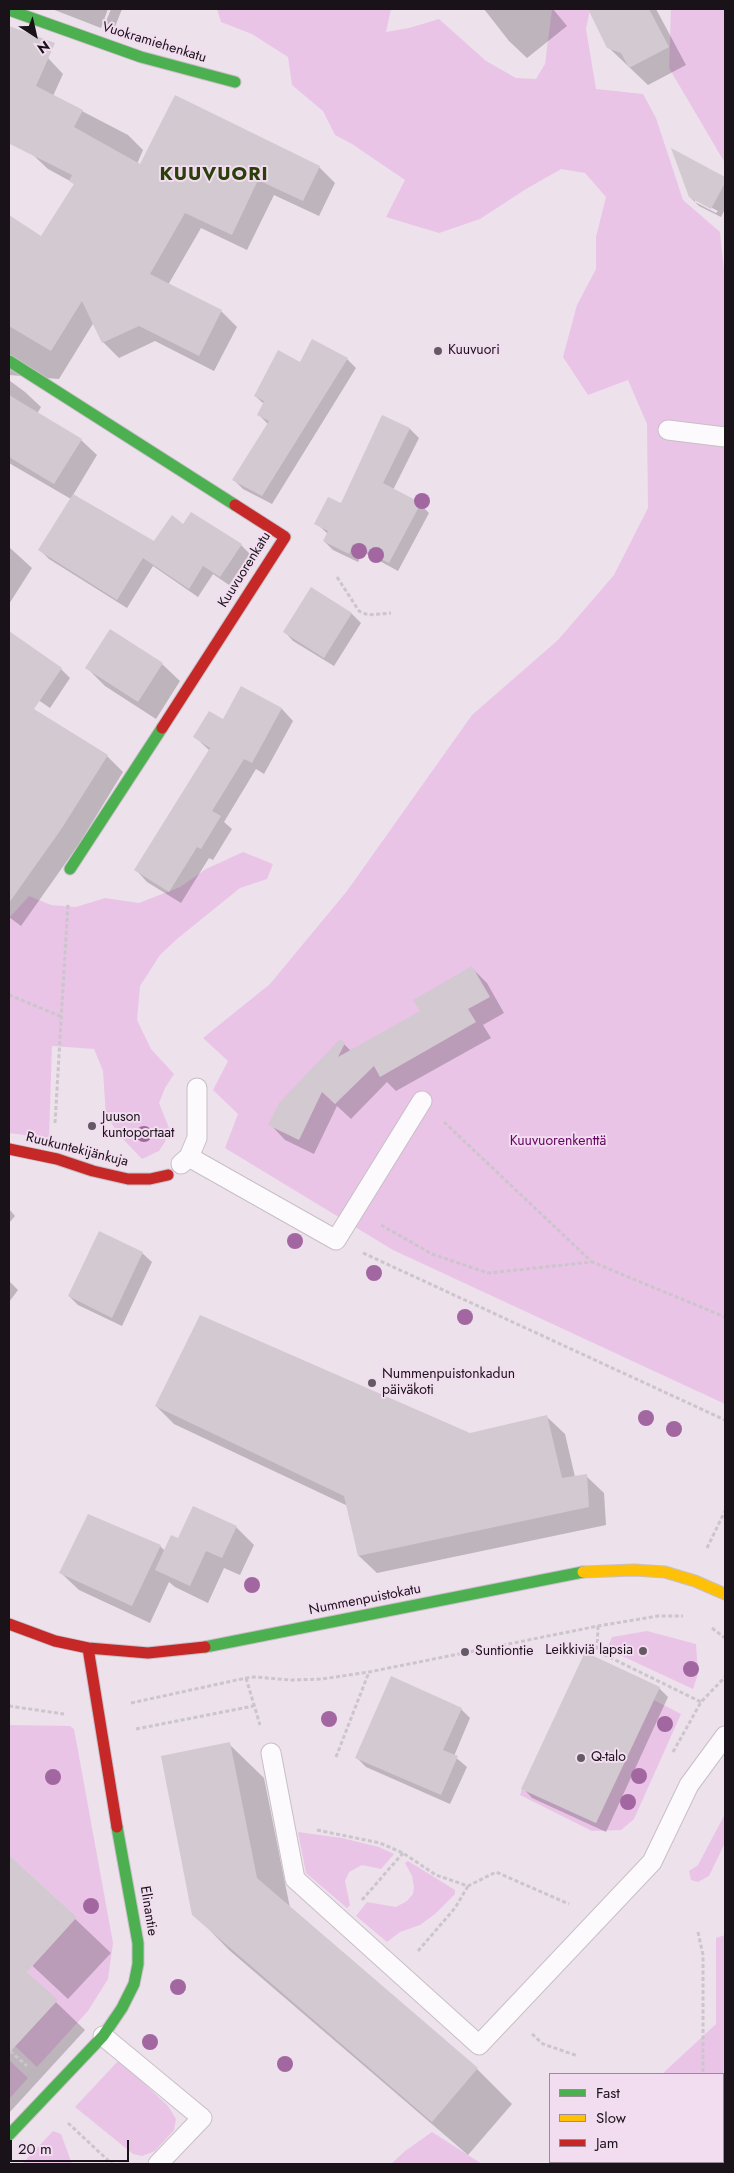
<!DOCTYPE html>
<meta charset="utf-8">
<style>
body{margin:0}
#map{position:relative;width:734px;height:2173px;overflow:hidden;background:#ede1ec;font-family:Jost,sans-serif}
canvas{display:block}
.frame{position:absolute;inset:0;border:10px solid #191219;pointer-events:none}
.legend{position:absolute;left:549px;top:2073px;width:175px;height:90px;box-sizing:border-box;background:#f2dcef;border:1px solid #9b8b99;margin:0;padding:6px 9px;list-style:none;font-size:15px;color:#191219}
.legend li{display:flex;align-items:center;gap:10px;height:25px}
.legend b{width:25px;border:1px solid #9b8b99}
.north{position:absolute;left:10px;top:10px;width:50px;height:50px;-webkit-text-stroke:4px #f2dcef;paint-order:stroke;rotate:145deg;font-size:14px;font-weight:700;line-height:20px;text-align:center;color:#191219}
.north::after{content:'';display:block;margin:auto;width:18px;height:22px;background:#191219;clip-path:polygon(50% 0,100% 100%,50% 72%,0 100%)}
.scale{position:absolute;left:10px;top:2140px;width:119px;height:22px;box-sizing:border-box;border:2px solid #191219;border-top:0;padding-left:6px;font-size:15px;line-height:18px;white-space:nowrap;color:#191219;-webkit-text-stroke:4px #f2dcef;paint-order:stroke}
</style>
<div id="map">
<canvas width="734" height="2173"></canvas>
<div class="frame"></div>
<ul class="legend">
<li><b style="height:6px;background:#4caf50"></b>Fast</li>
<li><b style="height:6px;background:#ffc107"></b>Slow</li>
<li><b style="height:6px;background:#c62828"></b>Jam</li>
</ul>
<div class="north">N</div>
<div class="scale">20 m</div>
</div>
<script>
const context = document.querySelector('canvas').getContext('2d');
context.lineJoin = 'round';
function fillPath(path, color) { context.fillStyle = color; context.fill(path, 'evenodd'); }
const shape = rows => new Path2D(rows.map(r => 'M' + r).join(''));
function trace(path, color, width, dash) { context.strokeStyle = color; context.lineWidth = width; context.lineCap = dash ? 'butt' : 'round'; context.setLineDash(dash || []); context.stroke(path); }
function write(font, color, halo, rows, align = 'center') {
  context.font = font + ' Jost,sans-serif'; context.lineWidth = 4; context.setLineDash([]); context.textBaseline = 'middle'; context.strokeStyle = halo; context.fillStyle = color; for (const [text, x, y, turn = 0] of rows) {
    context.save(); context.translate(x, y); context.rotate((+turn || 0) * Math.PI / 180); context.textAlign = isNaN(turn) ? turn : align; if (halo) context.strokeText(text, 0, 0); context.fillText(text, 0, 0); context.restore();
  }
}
const green = shape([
 [217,9,391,9,386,32,409,28,439,19,486,61,516,78,536,79,545,64,552,9,590,9,586,29,596,89,643,94,656,118,683,200,720,232,725,282,725,1404,393,1250,225,1148,238,1114,213,1090,228,1061,203,1038,270,984,347,891,472,715,558,640,614,575,648,508,647,424,628,380,588,395,563,357,577,305,596,269,596,237,606,197,585,173,561,169,526,189,480,219,439,233,386,217,405,180,352,144,335,135,323,111,292,85,288,57,252,34,221,22],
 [671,9,725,9,725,163,669,68],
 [243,852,273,864,267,879,240,888,177,939,160,955,140,986,137,1020,151,1049,174,1074,165,1088,159,1103,169,1128,165,1142,159,1151,142,1159,122,1138,106,1116,103,1071,94,1049,52,1046,49,1138,9,1133,9,918,29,896,51,905,76,907,105,898,139,903,180,887,206,869],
 [647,1631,696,1644,698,1674,693,1689,607,1649,612,1637],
 [654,1700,681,1714,634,1819,621,1830,592,1831,520,1795,522,1789,596,1823],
 [9,1725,70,1726,74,1729,113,1943,108,1979,88,2011,37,2067,15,2046,57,2000,27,1972,77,1917,9,1855],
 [725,1814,725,1843,709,1876,698,1882,691,1880,689,1871,698,1865],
 [298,1832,342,1838,379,1847,394,1854,381,1869,362,1865,349,1872,345,1881,350,1905,347,1908,306,1873],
 [408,1861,455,1890,455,1894,435,1914,420,1925,400,1932,387,1942,356,1916,367,1902,396,1907,407,1901,413,1894,414,1887,412,1876,405,1863],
 [725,1935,725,2164,567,2164,570,2162,723,2162,723,2074,662,2074,716,2024,716,1938],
 [9,2060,28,2078,9,2099],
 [119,2060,168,2106,176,2119,174,2130,155,2151,142,2156,133,2154,75,2107],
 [53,2131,61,2134,72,2164,22,2164],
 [432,2132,482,2164,391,2164,405,2151]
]);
const shadow = shape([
 [52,9,108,9,101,28],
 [111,9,122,9,113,32,103,29],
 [484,9,553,9,567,26,527,58,509,41],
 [589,9,656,9,686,65,648,85,608,47],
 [9,41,48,58,63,74,53,96,128,135,143,150,137,164,140,166,319,167,335,183,319,216,274,195,247,250,201,228,168,285,221,311,237,327,214,371,155,341,119,358,103,342,94,322,59,379,9,375,9,329,16,318,9,313,9,217,42,238,75,185,70,181,48,169,32,154,44,131,9,116],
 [674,151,725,178,725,209,721,217,699,206,690,197],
 [695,199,718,211,716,213,695,202],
 [347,359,356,368,272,504,243,489,234,480,268,424,258,414,264,404,255,396,300,364],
 [9,377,10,381,25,392,41,407,37,414,81,440,97,455,73,495,153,542,184,525,191,514,241,545,250,554,229,585,213,574,198,597,153,566,127,608,49,559,40,550,71,499,9,463],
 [383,416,410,429,419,438,393,490,420,504,429,513,398,571,363,552,358,562,333,550,324,541,328,534,316,523,341,505],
 [9,547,32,568,9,604],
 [311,589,352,614,361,623,334,666,293,641,284,631],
 [9,633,61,669,70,678,50,708,9,680],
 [162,664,180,681,156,719,105,686,87,668],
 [242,688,282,709,293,721,264,774,256,769,224,822,232,829,213,860,209,858,181,903,147,882,136,870,210,751,195,737,224,721],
 [107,756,123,772,79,844,21,926,9,917,9,769],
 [472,968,487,983,504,1013,483,1025,491,1038,396,1091,387,1082,351,1119,337,1106,314,1154,285,1140,270,1124,344,1044,351,1051,422,1012],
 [9,1209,15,1216,9,1223],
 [99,1233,142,1253,152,1262,122,1326,78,1305,69,1296],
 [9,1281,18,1290,9,1302],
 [156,1406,469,1434,547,1417,565,1434,575,1477,586,1476,604,1493,606,1525,377,1573,359,1556,348,1506,174,1424],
 [236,1527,254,1545,240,1575,224,1568,208,1603,175,1587,169,1582,150,1623,79,1590,61,1573,160,1546,165,1551,178,1540],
 [659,1688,668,1697,606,1832,532,1798,523,1788],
 [461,1709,470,1718,454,1756,467,1767,450,1804,366,1767,357,1758],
 [229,1744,264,1778,290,1908,477,2069,512,2104,468,2155,229,1950,194,1914],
 [9,1856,111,1953,68,1999,9,1944],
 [11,1959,85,2030,9,2113,9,1962]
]);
const building = shape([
 [588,9,649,9,669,47,629,68,621,53,607,48],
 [9,26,55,43,36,86,83,110,74,127,140,164,175,95,320,166,303,201,258,180,232,235,185,213,150,274,222,310,199,356,139,326,102,343,82,301,51,351,9,326,9,215,41,236,74,184,69,181,72,175,10,144,9,147],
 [671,148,725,177,725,183,711,209,689,197],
 [312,339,348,358,262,496,232,480,269,421,257,415,264,401,254,396,278,350,300,362],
 [9,395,82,439,54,484,9,457],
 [382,415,410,428,383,483,421,503,389,563,353,544,349,554,323,541,328,531,314,524,328,497,341,503],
 [73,494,154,541,151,545,172,515,183,524,191,512,242,544,220,577,203,566,189,589,143,558,117,600,38,550],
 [311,587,352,613,324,658,283,632],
 [110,629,163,663,138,702,85,668],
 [9,631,62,668,34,709,108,755,62,828,9,903],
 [241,686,282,708,252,763,244,759,212,811,221,816,201,849,197,847,169,892,134,870,210,748,193,737,209,711,223,719],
 [472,966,490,997,468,1009,476,1022,380,1077,374,1066,335,1104,322,1092,299,1140,268,1125,279,1103,340,1039,345,1043,338,1057,420,1011,413,1000],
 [99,1231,143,1252,112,1318,68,1296],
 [200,1315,470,1433,547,1415,562,1478,587,1474,589,1507,358,1556,344,1496,155,1406],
 [193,1506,237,1526,222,1558,206,1551,190,1586,155,1570,171,1535,178,1538],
 [88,1514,161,1545,132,1606,59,1573],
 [585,1652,660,1687,596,1823,521,1789],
 [391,1676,462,1708,443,1750,458,1756,441,1795,355,1758],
 [230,1742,257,1878,478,2068,432,2122,192,1915,161,1756],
 [9,1855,77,1917,27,1972,58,2000,9,2053]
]);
const path = shape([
 [337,577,359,611,368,615,391,613],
 [9,995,60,1016],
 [444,1122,592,1262],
 [55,1123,68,903],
 [381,1225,432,1254,488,1273,592,1262,725,1317],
 [363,1253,725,1420],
 [707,1548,725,1511],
 [598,1626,597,1651,701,1702],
 [712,1628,725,1638],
 [246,1678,260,1725],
 [131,1703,246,1678,255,1677,291,1680,322,1679,369,1672,598,1626,658,1616,683,1616],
 [9,1706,64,1714],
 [136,1729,253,1706],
 [673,1752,701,1702,725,1677],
 [336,1757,369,1672],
 [317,1830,380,1843,403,1853,436,1875,468,1886,496,1872,569,1904],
 [362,1900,403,1853],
 [698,1932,703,1955,703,2074],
 [418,1951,455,1908,468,1886],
 [532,2034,543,2044,578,2056],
 [10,2051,27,2066],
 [68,2123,112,2164],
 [699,2164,700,2162]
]);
const lane = shape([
 [668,430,725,437],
 [189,1157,336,1240,422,1101],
 [181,1164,189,1157,197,1138,197,1088],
 [271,1753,295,1879,479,2045,652,1862,689,1785,725,1736],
 [103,2036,202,2118,158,2164]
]);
const fast = shape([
 [9,10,141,57,235,82],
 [9,361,235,505],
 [70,869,162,728],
 [205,1647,583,1572],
 [9,2135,103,2036,122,2008,134,1984,138,1964,138,1943,117,1827]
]);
const slow = shape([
 [583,1572,634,1570,665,1572,695,1581,725,1594]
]);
const jam = shape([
 [162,728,285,537,235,505],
 [9,1149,57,1159,93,1171,128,1179,150,1179,168,1175],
 [9,1624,55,1641,88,1648,148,1653,205,1647],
 [88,1648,117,1827]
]);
const trees = [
 [422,501],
 [359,551],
 [376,555],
 [144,1134],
 [295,1241],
 [374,1273],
 [465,1317],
 [646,1418],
 [674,1429],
 [252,1585],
 [691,1669],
 [329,1719],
 [665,1724],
 [639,1776],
 [53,1777],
 [628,1802],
 [91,1906],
 [178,1987],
 [150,2042],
 [285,2064]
];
const markers = [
 [438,351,5,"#635a63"],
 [92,1126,5,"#635a63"],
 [372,1383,5,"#635a63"],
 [643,1651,5,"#635a63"],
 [465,1652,5,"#635a63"],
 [581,1758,5,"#635a63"]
];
const streetNames = [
 ["Vuokramiehenkatu",154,43,17],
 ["Kuuvuorenkatu",245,570,-58],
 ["Ruukuntekijänkuja",77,1150,14],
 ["Nummenpuistokatu",365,1600,-11],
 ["Elinantie",148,1911,81]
];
const poiNames = [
 ["Kuuvuori",448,351],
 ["Juuson",102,1118],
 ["kuntoportaat",102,1134],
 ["Nummenpuistonkadun",382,1375],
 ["päiväkoti",382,1391],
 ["Leikkiviä lapsia",633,1651,"right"],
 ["Suntiontie",475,1652],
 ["Q-talo",591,1758]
];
const parkNames = [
 ["Kuuvuorenkenttä",558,1142]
];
const districtNames = [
 ["KUUVUORI",214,175]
];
fillPath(green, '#eac4e6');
fillPath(shadow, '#0003');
fillPath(building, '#d2c9d1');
trace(lane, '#c8bfc7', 21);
trace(fast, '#c8bfc7', 13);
trace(slow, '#c8bfc7', 13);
trace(jam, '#c8bfc7', 13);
trace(path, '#cbc6cb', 3, [4, 2.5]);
trace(lane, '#fcfafc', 19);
trace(fast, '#4caf50', 11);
trace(slow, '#ffc107', 11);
trace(jam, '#c62828', 11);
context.fillStyle = '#a267a0';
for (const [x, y] of trees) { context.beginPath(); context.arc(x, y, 8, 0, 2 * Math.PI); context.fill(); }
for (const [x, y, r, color] of markers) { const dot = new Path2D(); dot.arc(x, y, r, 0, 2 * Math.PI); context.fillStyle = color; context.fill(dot); trace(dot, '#f2dcef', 2); }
write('14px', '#191219', '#f2dcef', streetNames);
write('14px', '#191219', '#f2dcef', poiNames, 'left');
write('14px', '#650361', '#f2dcef', parkNames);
context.letterSpacing = '1px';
write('bold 19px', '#2b3f0a', '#f2dcef', districtNames);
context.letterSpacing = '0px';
</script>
